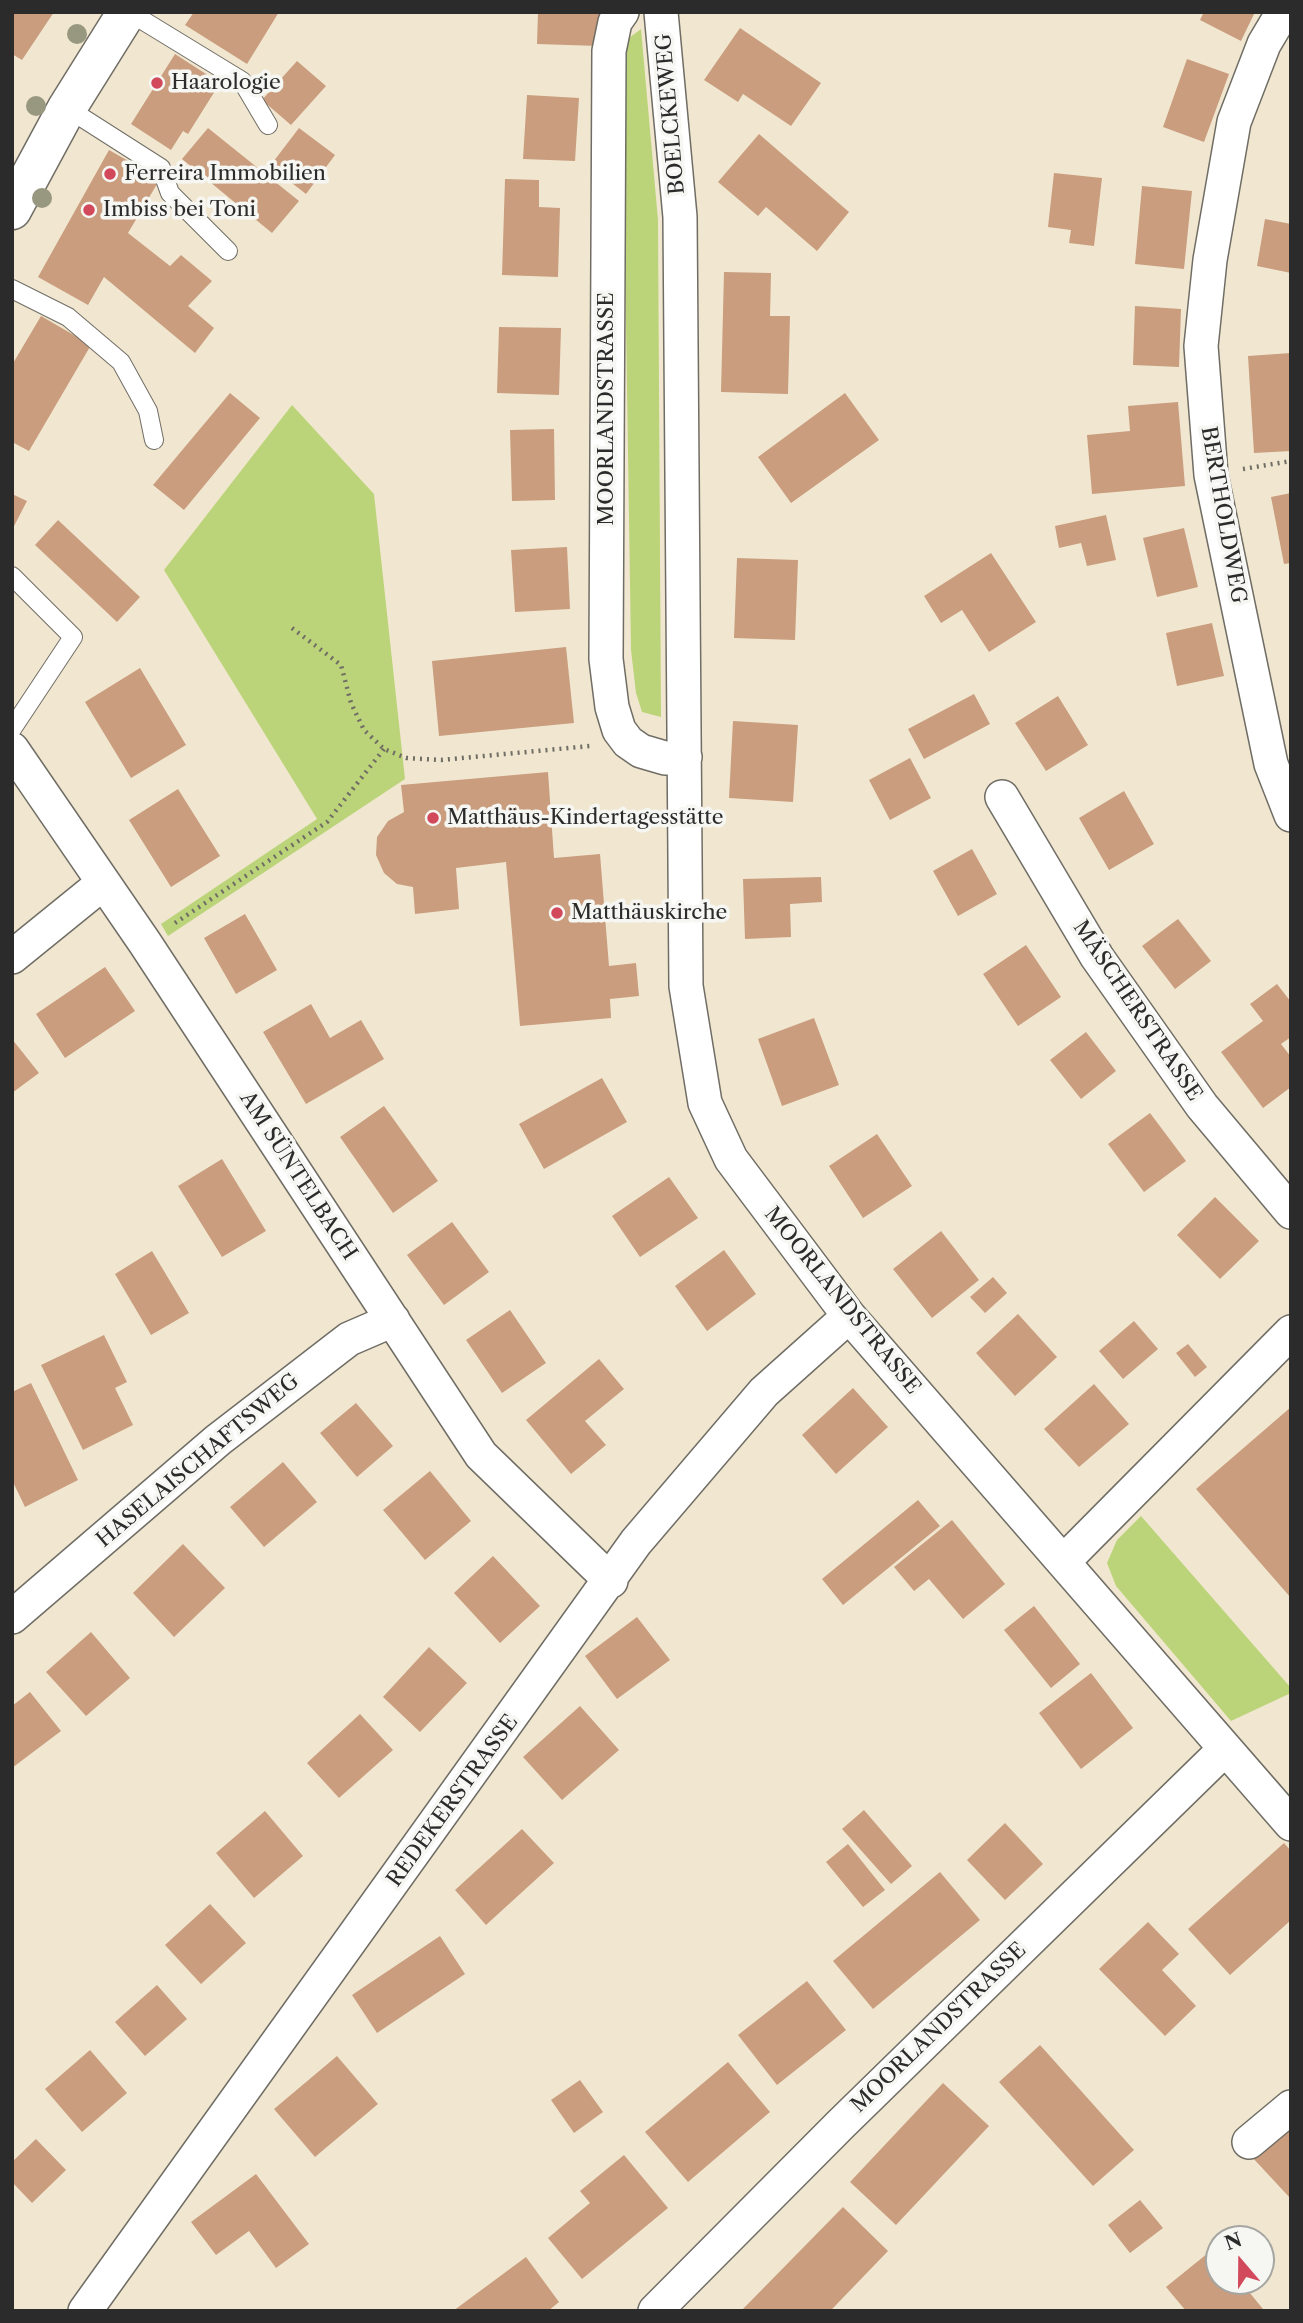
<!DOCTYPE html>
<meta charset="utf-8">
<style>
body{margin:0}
#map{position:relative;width:1303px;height:2323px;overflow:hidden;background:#f1e7d1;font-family:"Libre Caslon Text",serif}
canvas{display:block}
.frame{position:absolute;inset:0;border:14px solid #2b2b2b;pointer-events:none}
.north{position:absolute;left:1205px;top:2225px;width:70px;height:70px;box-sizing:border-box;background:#f6f6f2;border:2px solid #a5a5a2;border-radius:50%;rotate:340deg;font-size:19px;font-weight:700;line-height:28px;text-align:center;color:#2b2b2b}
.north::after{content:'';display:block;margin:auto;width:24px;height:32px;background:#d1495b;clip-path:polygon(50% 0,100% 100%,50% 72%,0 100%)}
</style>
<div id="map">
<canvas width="1303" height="2323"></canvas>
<div class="frame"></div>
<div class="north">N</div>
</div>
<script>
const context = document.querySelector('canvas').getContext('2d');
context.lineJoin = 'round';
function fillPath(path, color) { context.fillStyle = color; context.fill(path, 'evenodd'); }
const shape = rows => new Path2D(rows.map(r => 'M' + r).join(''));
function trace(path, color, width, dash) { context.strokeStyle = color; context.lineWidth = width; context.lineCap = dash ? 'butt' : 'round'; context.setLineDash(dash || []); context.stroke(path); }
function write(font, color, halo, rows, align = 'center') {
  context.font = font + ' "Libre Caslon Text",serif'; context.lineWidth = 7; context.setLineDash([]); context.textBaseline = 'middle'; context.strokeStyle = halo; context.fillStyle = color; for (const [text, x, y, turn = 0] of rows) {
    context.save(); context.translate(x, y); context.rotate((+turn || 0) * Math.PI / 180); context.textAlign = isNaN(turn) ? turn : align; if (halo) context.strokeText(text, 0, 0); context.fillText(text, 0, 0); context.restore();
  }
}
const green = shape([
 [641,29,658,220,661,717,642,712,636,693,631,650,622,62,625,41],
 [292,405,374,494,405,779,168,936,161,924,317,819,164,570],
 [1141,1516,1291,1688,1291,1693,1231,1721,1116,1586,1107,1563,1117,1540]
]);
const building = shape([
 [12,12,54,12,22,60,12,54],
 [194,12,279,12,247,64,185,25],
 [538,12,601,12,599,46,537,44],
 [1204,12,1255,12,1241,41,1200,20],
 [740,28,821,83,791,126,743,94,738,102,704,80],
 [175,54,220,83,188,134,183,131,171,150,131,124],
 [1187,59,1229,74,1204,142,1163,127],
 [297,61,326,86,291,125,262,100],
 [527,95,579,98,575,161,523,159],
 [208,128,299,201,272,233,182,159],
 [299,128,335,155,306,194,270,166],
 [759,134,849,212,817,251,766,207,758,216,718,182],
 [109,150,160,179,128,233,170,266,181,255,212,281,188,306,214,328,195,353,104,277,88,305,38,277],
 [1054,173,1102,178,1094,246,1069,243,1071,230,1048,227],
 [505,179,539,180,539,207,560,208,558,277,502,275],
 [1142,186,1192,191,1184,269,1135,264],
 [1265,219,1291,224,1291,273,1257,266],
 [724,272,771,273,770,316,790,316,788,394,721,392],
 [1135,306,1181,309,1179,367,1133,365],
 [41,316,91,345,29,451,12,442,12,365],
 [499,327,561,328,559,395,497,393],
 [1291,353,1291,451,1254,453,1248,356],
 [230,393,260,418,184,510,153,485],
 [845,393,879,440,791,503,758,457],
 [1178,402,1185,486,1092,494,1087,435,1130,431,1128,406],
 [554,429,555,500,512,501,510,430],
 [1291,493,1291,563,1284,564,1271,497],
 [12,494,27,501,12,530],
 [1106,515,1116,560,1087,566,1081,543,1059,548,1055,526],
 [58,520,140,597,117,622,35,545],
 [1184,528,1198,587,1157,597,1143,538],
 [567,547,570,609,515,612,511,550],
 [991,553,1036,622,989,652,962,610,941,623,924,596],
 [737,558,798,560,795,640,734,638],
 [1212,623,1224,676,1177,686,1166,633],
 [566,647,574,723,439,736,432,661],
 [140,668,186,745,131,778,85,702],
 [974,694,990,724,924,759,908,729],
 [1058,696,1088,745,1046,771,1015,723],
 [733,721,798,725,793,802,729,798],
 [910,758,931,798,890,820,869,780],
 [548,772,554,858,600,854,609,966,636,963,639,996,610,999,611,1018,520,1026,506,862,456,868,459,909,415,914,413,887,397,884,384,873,376,855,377,837,388,821,404,812,401,785],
 [178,789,220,856,171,887,129,820],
 [1124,791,1154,844,1109,870,1079,818],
 [972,849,997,894,958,916,933,871],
 [821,877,822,902,790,904,791,937,745,939,743,879],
 [245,914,277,970,236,994,204,938],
 [1178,919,1211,961,1175,989,1142,946],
 [1026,945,1061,997,1018,1026,983,974],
 [105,967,135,1011,65,1058,36,1014],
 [1277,984,1291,1002,1291,1037,1281,1044,1291,1057,1291,1087,1263,1108,1221,1052,1263,1021,1250,1004],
 [311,1004,330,1038,361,1020,384,1059,306,1104,263,1032],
 [814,1018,839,1085,782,1106,758,1039],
 [1086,1032,1116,1071,1081,1099,1050,1060],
 [12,1039,39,1073,12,1093],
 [602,1078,627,1122,544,1169,519,1124],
 [384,1106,438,1181,393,1213,340,1137],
 [1150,1113,1186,1161,1144,1192,1108,1144],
 [877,1134,912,1186,863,1218,829,1166],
 [222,1159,266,1231,222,1257,178,1186],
 [669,1177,698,1218,640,1257,612,1216],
 [1215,1197,1259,1241,1220,1279,1177,1235],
 [452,1222,489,1272,444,1305,407,1255],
 [941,1231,979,1280,932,1318,893,1269],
 [724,1250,756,1294,707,1331,675,1286],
 [152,1251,189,1313,151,1335,115,1274],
 [993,1277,1007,1293,985,1313,970,1297],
 [510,1310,546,1363,502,1393,466,1340],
 [1018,1314,1057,1357,1015,1396,976,1353],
 [1134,1321,1158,1349,1123,1379,1099,1351],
 [104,1335,127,1382,115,1388,133,1425,83,1450,41,1365],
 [1188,1344,1207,1367,1195,1377,1176,1353],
 [599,1359,624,1389,585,1421,606,1445,571,1474,526,1420],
 [31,1383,78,1480,25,1507,12,1480,12,1392],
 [1094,1384,1129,1424,1079,1467,1044,1429],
 [853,1388,888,1427,836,1474,802,1435],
 [356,1403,393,1446,357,1477,320,1433],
 [1291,1407,1290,1512,1291,1598,1196,1489],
 [283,1462,317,1502,264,1547,230,1507],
 [430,1471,471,1521,425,1560,383,1510],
 [918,1500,940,1526,843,1605,822,1579],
 [952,1520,1005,1584,963,1619,929,1579,914,1591,894,1567],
 [183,1544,225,1588,174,1637,133,1593],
 [493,1556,540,1606,500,1643,454,1593],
 [1034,1606,1080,1664,1051,1688,1004,1630],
 [637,1617,670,1660,617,1699,585,1656],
 [91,1632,130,1678,86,1716,46,1672],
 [429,1647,467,1683,420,1732,383,1697],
 [1091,1673,1133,1728,1081,1769,1039,1713],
 [30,1692,61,1731,12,1768,12,1706],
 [580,1706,619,1750,562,1800,523,1757],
 [360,1714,393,1750,339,1798,307,1763],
 [864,1810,912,1866,891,1884,842,1829],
 [265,1811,303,1856,254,1898,216,1853],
 [1005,1823,1043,1864,1005,1900,967,1860],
 [522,1829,554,1863,486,1925,455,1890],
 [1284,1843,1291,1851,1291,1920,1230,1975,1188,1929],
 [848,1844,885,1890,863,1907,826,1862],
 [940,1872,980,1920,873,2009,833,1961],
 [210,1904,246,1943,201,1984,165,1945],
 [1148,1922,1179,1954,1162,1970,1196,2006,1165,2036,1099,1969],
 [440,1936,465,1974,377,2033,352,1995],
 [807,1981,846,2030,777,2085,738,2035],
 [157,1985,187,2019,145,2056,115,2022],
 [1040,2045,1134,2150,1093,2186,999,2082],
 [90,2050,127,2093,82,2132,45,2089],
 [337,2056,378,2104,315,2157,274,2109],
 [728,2062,770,2112,688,2182,645,2132],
 [580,2080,603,2112,574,2133,551,2100],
 [943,2083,989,2126,896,2225,850,2182],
 [1291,2118,1291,2199,1251,2156],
 [36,2139,66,2170,32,2203,12,2182,12,2162],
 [624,2155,668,2208,582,2279,548,2238,590,2203,580,2191],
 [256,2174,309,2244,276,2268,249,2231,216,2255,191,2222],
 [1140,2200,1163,2228,1130,2253,1108,2225],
 [843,2207,888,2251,836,2305,830,2311,741,2311],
 [1213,2249,1219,2256,1219,2281,1240,2281,1263,2309,1261,2311,1186,2311,1166,2287],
 [526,2257,559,2302,548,2311,453,2311]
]);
const path = shape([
 [1243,469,1291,461],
 [292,628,341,665,351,703,364,730,384,749,406,758,441,760,590,746],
 [175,923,327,822,384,749]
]);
const service = shape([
 [129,12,242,81,268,125],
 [67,108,161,168,170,193,228,251],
 [12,289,68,317,121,362,148,411,154,440],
 [12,576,73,637,12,729]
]);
const minor = shape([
 [622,12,615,22,609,51,606,659,612,707,619,730,628,742,641,751,665,758,685,757],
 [661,12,680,217,686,986,705,1103,731,1159,849,1316,1291,1824],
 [1283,12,1264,44,1234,122,1210,260,1201,346,1211,475,1271,764,1291,815],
 [12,749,145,943,481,1455,611,1581],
 [1002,797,1097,957,1202,1106,1291,1212],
 [12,957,102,884],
 [1063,1562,1291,1332],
 [12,1617,218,1440,349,1339,393,1320],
 [1249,2142,1291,2107],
 [85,2311,636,1542,764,1392,849,1316],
 [655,2311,841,2124,1225,1749]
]);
const tertiary = shape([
 [12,210,67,108,127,12]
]);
const trees = [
 [77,34],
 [36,106],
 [42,198]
];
const markers = [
 [157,83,7,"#d1495b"],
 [110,174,7,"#d1495b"],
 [89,210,7,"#d1495b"],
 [433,818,7,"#d1495b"],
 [557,913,7,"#d1495b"]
];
const poiNames = [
 ["Haarologie",171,83],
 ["Ferreira Immobilien",124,174],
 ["Imbiss bei Toni",103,210],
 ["Matthäus-Kindertagesstätte",447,818],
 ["Matthäuskirche",571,913]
];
const streetNames = [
 ["BOELCKEWEG",671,114,-95],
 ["MOORLANDSTRASSE",607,409,-90],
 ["BERTHOLDWEG",1223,515,80],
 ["MÄSCHERSTRASSE",1137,1011,56],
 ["AM SÜNTELBACH",298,1176,57],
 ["MOORLANDSTRASSE",842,1301,51],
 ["HASELAISCHAFTSWEG",198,1461,-40],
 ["REDEKERSTRASSE",453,1801,-54],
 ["MOORLANDSTRASSE",939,2028,-44]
];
fillPath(green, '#bcd479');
fillPath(building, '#c99d7d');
trace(service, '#706d65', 20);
trace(minor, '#706d65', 36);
trace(tertiary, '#706d65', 41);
trace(path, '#706d65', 4.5, [2, 5]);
trace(service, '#fff', 18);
trace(minor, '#fff', 33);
trace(tertiary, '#fff', 38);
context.fillStyle = '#989780';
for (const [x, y] of trees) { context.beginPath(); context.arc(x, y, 10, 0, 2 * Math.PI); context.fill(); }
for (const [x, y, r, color] of markers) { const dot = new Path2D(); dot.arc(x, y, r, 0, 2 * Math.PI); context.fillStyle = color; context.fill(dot); trace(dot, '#f6f6f2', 2.5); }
write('21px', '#2b2b2b', '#f6f6f2', poiNames, 'left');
write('21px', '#2b2b2b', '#f6f6f2', streetNames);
</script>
